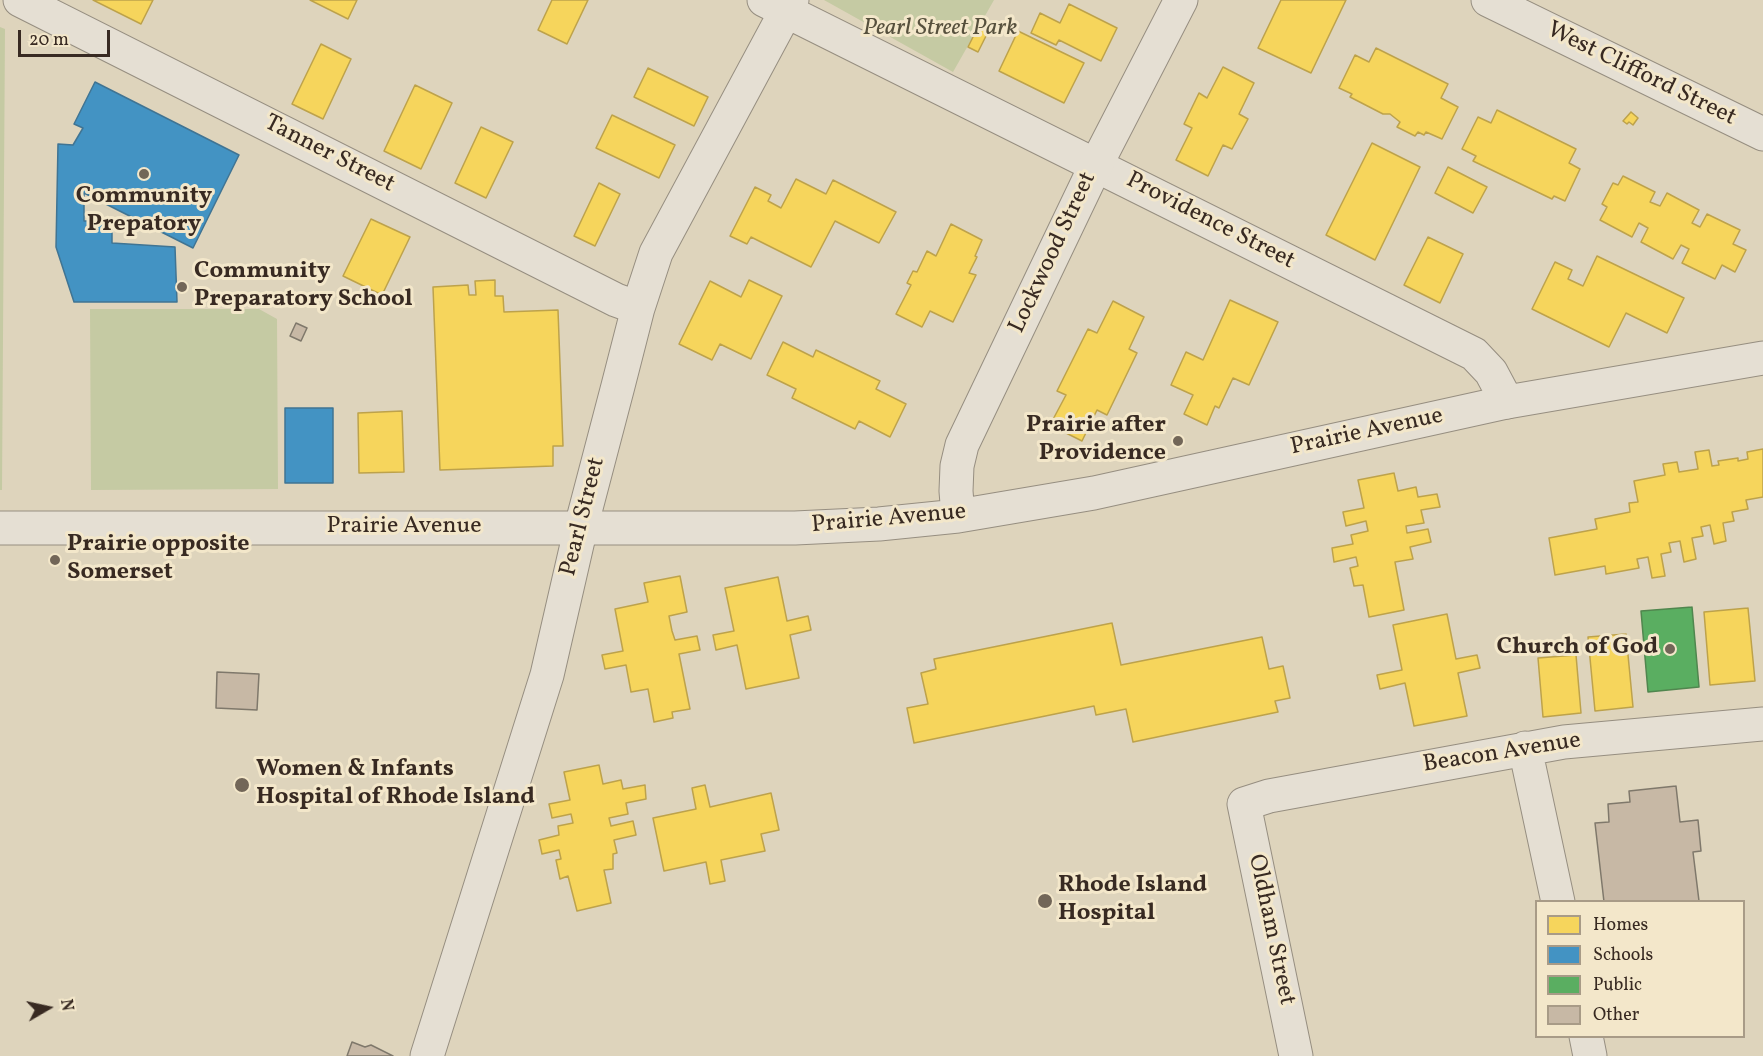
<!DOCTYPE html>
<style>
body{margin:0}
#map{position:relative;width:1763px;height:1056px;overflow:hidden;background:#ded4bc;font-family:Vollkorn,serif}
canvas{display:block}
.legend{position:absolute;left:1535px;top:900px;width:210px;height:138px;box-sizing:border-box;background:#f3e7ca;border:2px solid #a89b87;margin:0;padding:8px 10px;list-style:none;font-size:18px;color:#382a22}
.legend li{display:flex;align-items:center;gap:12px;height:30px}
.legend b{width:30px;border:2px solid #a89b87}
.north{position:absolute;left:18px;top:978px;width:60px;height:60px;-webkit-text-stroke:4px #f3e7ca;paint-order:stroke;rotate:81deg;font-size:16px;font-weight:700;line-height:24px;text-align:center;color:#382a22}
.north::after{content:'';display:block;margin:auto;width:21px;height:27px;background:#382a22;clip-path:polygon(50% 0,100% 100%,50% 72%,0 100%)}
.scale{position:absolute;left:18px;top:30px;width:92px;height:27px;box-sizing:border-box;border:3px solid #382a22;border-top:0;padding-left:8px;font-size:18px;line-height:21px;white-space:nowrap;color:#382a22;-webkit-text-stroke:4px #f3e7ca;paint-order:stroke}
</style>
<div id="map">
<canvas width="1763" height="1056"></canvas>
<ul class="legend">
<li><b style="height:16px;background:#f6d55c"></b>Homes</li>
<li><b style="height:16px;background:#4393c3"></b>Schools</li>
<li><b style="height:16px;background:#5aae61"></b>Public</li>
<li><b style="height:16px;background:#c7b8a5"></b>Other</li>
</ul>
<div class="north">N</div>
<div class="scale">20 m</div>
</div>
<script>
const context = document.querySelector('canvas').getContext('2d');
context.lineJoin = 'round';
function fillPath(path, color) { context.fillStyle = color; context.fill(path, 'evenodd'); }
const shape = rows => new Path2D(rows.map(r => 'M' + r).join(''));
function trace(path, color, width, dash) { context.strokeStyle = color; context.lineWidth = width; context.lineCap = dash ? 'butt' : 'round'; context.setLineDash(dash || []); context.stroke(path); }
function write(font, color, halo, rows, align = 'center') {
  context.font = font + ' Vollkorn,serif'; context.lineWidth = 6; context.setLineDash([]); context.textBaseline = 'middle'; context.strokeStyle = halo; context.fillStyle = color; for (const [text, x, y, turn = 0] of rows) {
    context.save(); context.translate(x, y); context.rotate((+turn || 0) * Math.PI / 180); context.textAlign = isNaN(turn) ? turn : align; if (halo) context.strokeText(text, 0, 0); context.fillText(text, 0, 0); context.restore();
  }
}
const green = shape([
 [824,0,994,0,953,72],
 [0,27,5,29,2,490,0,490],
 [90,309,259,309,277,319,278,489,91,490]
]);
const homes = shape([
 [93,0,153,0,141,24,93,0],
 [310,0,357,0,348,19,310,0],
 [552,0,588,0,567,44,538,30,552,0],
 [1281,0,1346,0,1311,73,1258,48,1281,0],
 [1069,4,1117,28,1101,61,1059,40,1056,45,1031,33,1040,13,1060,23,1069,4],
 [980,23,990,28,978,52,968,47,980,23],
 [1018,31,1084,63,1064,103,999,71,1018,31],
 [321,44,351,59,323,119,292,104,321,44],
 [1376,48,1448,84,1441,98,1458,107,1442,139,1426,132,1424,135,1418,132,1415,136,1397,127,1400,122,1390,114,1383,114,1350,97,1352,94,1339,88,1355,55,1369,62,1376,48],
 [1223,67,1254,83,1239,114,1248,119,1232,149,1223,145,1208,176,1176,160,1192,128,1184,124,1199,93,1207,98,1223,67],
 [648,68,708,97,694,126,634,97,648,68],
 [415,85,452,103,421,169,384,151,415,85],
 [1497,110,1576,149,1569,163,1580,169,1565,201,1554,196,1552,199,1473,161,1476,156,1462,149,1478,117,1491,123,1497,110],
 [1631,112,1638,118,1633,125,1629,122,1627,124,1623,121,1631,112],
 [612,115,675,145,659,178,596,148,612,115],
 [481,127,513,142,486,198,455,183,481,127],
 [1372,143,1420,167,1375,260,1326,235,1372,143],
 [1448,167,1487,187,1473,213,1435,193,1448,167],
 [1623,176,1655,192,1650,202,1660,206,1667,193,1699,210,1692,223,1700,227,1707,214,1740,230,1733,244,1746,250,1735,272,1722,265,1715,279,1682,263,1689,249,1681,245,1673,259,1641,242,1648,228,1639,223,1632,237,1600,220,1607,207,1602,204,1613,183,1618,185,1623,176],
 [796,179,826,194,833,180,896,212,879,243,835,221,811,267,751,237,747,244,730,236,755,187,771,195,768,201,781,208,796,179],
 [599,183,620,194,595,246,574,236,599,183],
 [371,219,410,237,382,295,343,276,371,219],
 [951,224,982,240,975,256,977,257,969,273,976,275,953,322,930,311,922,327,896,314,911,285,907,283,913,271,917,272,927,251,936,256,951,224],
 [1428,237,1463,254,1440,303,1404,285,1428,237],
 [1597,256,1684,298,1667,333,1626,313,1609,347,1532,309,1555,262,1572,270,1568,279,1583,286,1597,256],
 [495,280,495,296,503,296,504,312,558,310,563,446,553,446,553,466,440,470,433,287,468,285,469,295,476,295,475,281,495,280],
 [749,280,782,296,751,359,720,344,712,360,679,344,710,281,741,297,749,280],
 [1230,300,1278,322,1249,385,1233,378,1219,408,1215,406,1207,425,1184,414,1193,395,1171,385,1186,352,1203,360,1230,300],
 [1113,301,1144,317,1129,349,1137,353,1107,415,1097,410,1082,441,1050,425,1066,395,1057,391,1088,329,1097,333,1113,301],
 [783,342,813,357,816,350,880,381,876,389,906,404,890,437,859,421,855,429,792,398,796,389,767,375,783,342],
 [402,411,404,472,359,473,358,413,402,411],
 [1763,449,1763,497,1746,500,1748,509,1732,512,1734,521,1723,523,1726,541,1714,544,1710,525,1701,527,1703,536,1692,538,1696,559,1684,562,1680,541,1669,543,1671,552,1661,554,1665,576,1652,578,1648,557,1637,559,1639,568,1606,574,1605,566,1555,575,1549,538,1597,529,1595,519,1630,512,1629,503,1638,502,1634,481,1665,475,1663,464,1677,462,1679,472,1698,469,1695,452,1709,450,1712,466,1719,465,1718,461,1738,458,1738,461,1748,459,1747,452,1763,449],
 [1394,473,1398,491,1416,487,1418,497,1437,494,1440,507,1421,510,1424,523,1406,526,1407,533,1428,529,1431,542,1410,547,1413,559,1395,562,1404,610,1369,617,1363,585,1354,586,1350,568,1358,566,1356,557,1334,562,1332,548,1353,544,1351,535,1368,531,1366,521,1346,526,1343,512,1364,508,1358,480,1394,473],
 [680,576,687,612,669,616,672,631,675,640,697,636,700,650,679,654,690,709,672,712,673,718,654,722,648,689,631,692,626,665,605,669,602,655,623,651,615,609,648,602,644,583,680,576],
 [778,577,787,621,808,616,811,630,790,635,799,678,746,689,737,645,716,650,713,635,734,631,725,588,778,577],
 [1748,608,1755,681,1710,685,1704,612,1748,608],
 [1447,614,1456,659,1477,655,1480,668,1458,673,1467,716,1414,726,1405,683,1380,689,1377,675,1402,670,1393,625,1447,614],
 [1112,623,1121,665,1262,637,1269,669,1283,666,1290,698,1275,701,1278,712,1133,742,1126,709,1096,715,1094,706,914,743,907,708,928,704,921,673,936,669,934,659,1112,623],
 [1626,634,1633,707,1595,711,1588,637,1626,634],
 [1576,655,1581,713,1543,717,1538,658,1576,655],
 [599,765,603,784,621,780,623,789,645,785,646,799,626,803,628,814,609,818,611,826,633,821,636,835,614,840,617,853,613,854,613,869,604,870,611,903,577,911,568,876,560,879,556,860,561,859,559,850,542,854,539,840,559,835,558,826,573,823,571,814,552,818,549,804,570,800,564,772,599,765],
 [705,785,710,807,771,793,779,830,761,834,765,851,721,860,725,881,710,884,706,862,664,871,653,818,696,809,692,788,705,785]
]);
const schools = shape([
 [95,82,239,155,193,248,84,193,84,221,112,221,112,243,175,247,177,302,74,302,56,247,58,144,73,145,83,128,74,124,95,82],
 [285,408,333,408,333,483,285,483,285,408]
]);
const public = shape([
 [1692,607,1699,687,1648,692,1641,611,1692,607]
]);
const building = shape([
 [296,323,307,328,301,341,290,336,296,323],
 [217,672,259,674,257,710,216,708,217,672],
 [1676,786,1680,822,1698,820,1701,851,1693,852,1699,901,1604,902,1595,823,1609,822,1608,804,1630,802,1629,791,1676,786],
 [352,1042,365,1047,371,1045,393,1056,347,1056,352,1042]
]);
const minor = shape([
 [20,0,616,300,638,308],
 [764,0,1474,354,1491,372,1507,402],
 [1488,0,1763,134],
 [1525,748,1558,902],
 [1586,1036,1590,1056],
 [427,1056,547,675,581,527,618,386,638,308,656,253,792,0],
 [1296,1056,1244,804,1269,796,1564,742,1763,724]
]);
const tertiary = shape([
 [958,516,956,491,957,466,962,445,1096,165,1181,0],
 [0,528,795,528,879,524,958,516,1094,493,1507,402,1763,358]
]);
const markers = [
 [144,174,6,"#726658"],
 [182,287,6,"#726658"],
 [1178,441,6,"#726658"],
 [55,560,6,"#726658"],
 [1670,649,6,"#726658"],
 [242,785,8,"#726658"],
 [1045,901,8,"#726658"]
];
const parkNames = [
 ["Pearl Street Park",940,30]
];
const streetNames = [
 ["West Clifford Street",1641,75,26],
 ["Tanner Street",329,155,27],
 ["Providence Street",1210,222,27],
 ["Lockwood Street",1054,253,-65],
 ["Prairie Avenue",1367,433,-12],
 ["Pearl Street",584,517,-76],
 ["Prairie Avenue",889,520,-5],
 ["Prairie Avenue",404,528],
 ["Beacon Avenue",1502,754,-9],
 ["Oldham Street",1270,930,78]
];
const poiNames = [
 ["Community",144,198,"center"],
 ["Prepatory",144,226,"center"],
 ["Community",194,273],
 ["Preparatory School",194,301],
 ["Prairie after",1166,427,"right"],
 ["Providence",1166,455,"right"],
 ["Prairie opposite",67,546],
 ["Somerset",67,574],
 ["Church of God",1658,649,"right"],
 ["Women & Infants",256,771],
 ["Hospital of Rhode Island",256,799],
 ["Rhode Island",1058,887],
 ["Hospital",1058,915]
];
fillPath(green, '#c5caa3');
fillPath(homes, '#f6d55c');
trace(homes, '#bda24b', 1.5);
fillPath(schools, '#4393c3');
trace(schools, '#407493', 1.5);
fillPath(public, '#5aae61');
trace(public, '#50864e', 1.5);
fillPath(building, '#c7b8a5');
trace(building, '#7f786b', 1.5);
trace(minor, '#968e80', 35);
trace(tertiary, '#968e80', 35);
trace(minor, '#e5dfd3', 33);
trace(tertiary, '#e5dfd3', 33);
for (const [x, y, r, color] of markers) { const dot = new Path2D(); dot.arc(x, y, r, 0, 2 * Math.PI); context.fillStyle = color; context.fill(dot); trace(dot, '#f3e7ca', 2); }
write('italic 24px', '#56503d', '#f3e7ca', parkNames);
write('24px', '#382a22', '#f3e7ca', streetNames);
write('bold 24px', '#382a22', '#f3e7ca', poiNames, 'left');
</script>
